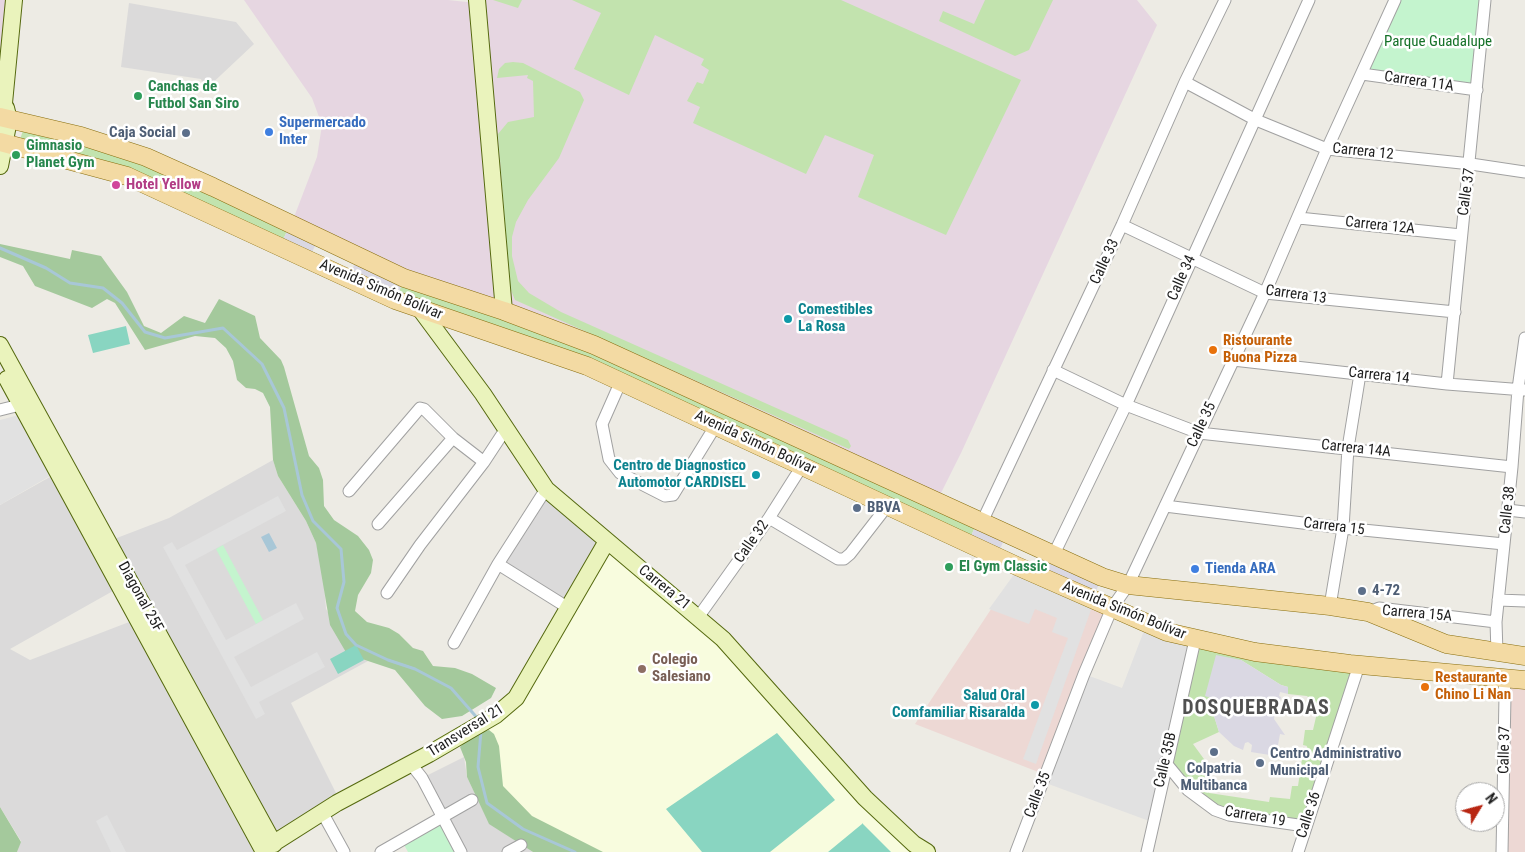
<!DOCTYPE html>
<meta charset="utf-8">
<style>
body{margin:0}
#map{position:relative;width:1525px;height:852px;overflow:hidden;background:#edebe4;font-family:"Roboto Condensed",sans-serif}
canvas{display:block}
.north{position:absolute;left:1455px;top:782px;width:50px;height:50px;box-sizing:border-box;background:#fff;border:1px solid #a5a5a5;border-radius:50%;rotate:53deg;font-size:14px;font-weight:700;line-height:20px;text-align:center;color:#1d1d1d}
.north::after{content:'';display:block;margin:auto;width:18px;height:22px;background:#b82612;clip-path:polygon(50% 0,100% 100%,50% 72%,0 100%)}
</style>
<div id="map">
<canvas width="1525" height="852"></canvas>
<div class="north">N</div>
</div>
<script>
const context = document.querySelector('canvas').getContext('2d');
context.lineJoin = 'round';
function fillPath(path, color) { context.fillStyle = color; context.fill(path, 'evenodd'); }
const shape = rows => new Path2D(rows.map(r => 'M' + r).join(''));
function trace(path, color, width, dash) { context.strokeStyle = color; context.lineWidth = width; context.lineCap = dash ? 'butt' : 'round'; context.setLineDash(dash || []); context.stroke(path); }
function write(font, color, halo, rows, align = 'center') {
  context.font = font + ' "Roboto Condensed",sans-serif'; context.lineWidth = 5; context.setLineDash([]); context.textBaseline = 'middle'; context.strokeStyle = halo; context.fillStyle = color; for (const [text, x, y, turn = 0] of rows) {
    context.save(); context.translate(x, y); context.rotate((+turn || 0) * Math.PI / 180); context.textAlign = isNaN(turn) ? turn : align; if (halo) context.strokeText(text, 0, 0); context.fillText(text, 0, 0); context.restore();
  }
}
const residential = shape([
 [129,3,236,22,254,44,205,90,201,79,121,67],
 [273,460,278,476,306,521,316,543,323,573,326,609,357,658,368,661,291,703,340,801,274,843,109,541,169,518],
 [57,473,120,587,10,649,30,660,137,619,265,852,17,852,21,841,0,807,0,505],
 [546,489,607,541,570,609,498,564],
 [464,757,467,777,489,823,533,852,461,852,422,778]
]);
const commercial = shape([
 [1019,567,1112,608,1046,775,915,724],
 [1504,678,1525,680,1525,852,1502,852]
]);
const industrial = shape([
 [0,0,14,0,0,112],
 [244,0,448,0,476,3,477,0,1137,0,1157,25,961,453,937,501,291,225,317,157,322,125,312,98]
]);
const education = shape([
 [607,541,699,616,927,852,575,852,487,803,481,726,496,715]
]);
const grass = shape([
 [493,0,522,0,518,8],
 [572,0,841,0,1021,80,946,235,858,197,874,155,825,135,806,174,693,123,700,107,687,101,697,82,703,84,709,70,701,65,704,59,655,35,629,95,574,69,601,13],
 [985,0,1053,0,1029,50,1015,56,939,21,943,11,974,24],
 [513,62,523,63,580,92,584,100,559,158,528,200,516,222,512,237,512,256,518,281,529,293,561,312,848,440,851,446,849,449,515,300,510,288,498,134,508,122,534,117,533,81,527,78,528,75,497,78,499,69,505,63],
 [23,130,110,152,164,173,287,231,283,240,20,140],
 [402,284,592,351,975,527,971,536,398,294],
 [1195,640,1359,665,1305,826,1215,810,1165,762],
 [1241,660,1281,685,1288,687,1288,694,1307,696,1312,701,1319,704,1313,730,1305,730,1303,745,1307,746,1306,752,1303,752,1298,786,1292,786,1290,799,1270,797,1269,802,1209,793,1212,770,1193,744,1219,732,1214,716,1216,698,1206,696]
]);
const forest = shape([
 [0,244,70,259,72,250,101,256,127,292,144,326,161,333,184,316,205,323,219,299,255,316,260,338,281,360,284,367,309,456,319,468,323,480,324,506,334,520,358,536,369,550,373,560,371,573,358,595,355,611,367,622,389,628,399,634,413,648,423,651,433,666,455,668,472,674,496,688,491,698,462,716,442,719,425,706,395,670,347,654,330,625,316,543,306,521,278,476,273,460,270,407,263,393,255,389,246,388,237,380,233,361,226,348,215,338,195,336,145,350,115,303,107,299,92,308,35,286,23,266,0,257],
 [489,730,494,734,499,746,503,786,532,816,603,852,533,852,489,824,467,777,466,762,460,747,472,735],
 [0,807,21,842,17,852,0,852]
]);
const park = shape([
 [1395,0,1485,0,1477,90,1362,74],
 [223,545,263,620,256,624,216,549],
 [442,818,461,852,408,852,402,841]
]);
const pitch = shape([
 [126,326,130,344,93,353,88,335],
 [356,645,364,660,338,674,330,659],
 [777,733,835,800,770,852,702,852,666,809],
 [862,823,891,852,828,852,862,824]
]);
const parking = shape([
 [19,415,50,476,0,505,0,420],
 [278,496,286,511,185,565,226,640,296,603,304,619,234,657,251,687,317,652,325,667,259,702,265,714,256,719,163,547,172,542,177,550],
 [1015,573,1092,607,1036,764,1023,759,1068,638,1052,632,1057,618,1035,609,1029,624,989,609],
 [1147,623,1195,640,1152,822,1043,782,1084,674,1122,688],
 [107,815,126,852,111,852,96,821]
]);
const plaza = shape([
 [287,231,316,244,311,254,283,240],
 [355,263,402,284,398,294,351,273],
 [975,527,1004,540,1000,549,971,536],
 [1045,558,1099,584,1095,593,1040,567],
 [1216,655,1241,660,1281,685,1288,687,1288,694,1280,692,1279,696,1281,697,1280,701,1277,701,1274,719,1285,735,1280,734,1276,756,1251,752,1252,745,1248,742,1245,743,1243,750,1234,746,1219,732,1214,716,1216,699,1205,696]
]);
const water = shape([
 [269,533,277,548,269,552,261,537]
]);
const stream = shape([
 [0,248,46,268,70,283,103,288,122,303,145,332,165,338,223,328,262,364,284,408,302,495,313,521,341,549,344,582,337,608,346,634,356,645,388,660,415,669,451,688,479,720],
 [481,731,478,767,487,803,523,829,575,852]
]);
const street = shape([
 [1362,74,1477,90],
 [1185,82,1256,120,1327,149,1471,164,1525,172],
 [1299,218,1461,235],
 [1122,225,1265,293,1455,312],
 [1233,360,1447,384,1524,390],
 [1053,370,1126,405,1199,433,1512,467],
 [621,381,602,424,609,459,620,473,665,496,673,495,716,425],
 [1447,384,1485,0],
 [0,410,20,405],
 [349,491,420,408,424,409,453,438,484,462],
 [1165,506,1343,528,1504,544],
 [1508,510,1525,512],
 [769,518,838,559,844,559,850,554,888,505],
 [982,522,1122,225,1185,82,1225,0],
 [378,524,453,438],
 [1054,554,1126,405,1309,0],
 [498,564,570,609],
 [387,593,420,545,484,462,505,430],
 [1498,600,1525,601],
 [1330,606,1343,528,1348,448,1360,374],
 [1369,612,1379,608,1496,622],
 [699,616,769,518,802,466],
 [454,643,498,564,546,489],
 [1497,653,1496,622,1512,467,1518,389,1525,338],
 [1165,762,1188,790,1215,810,1229,815,1305,826],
 [411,764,422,778,461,852],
 [322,812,344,852],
 [381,852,472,800],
 [508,852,521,845],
 [1016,852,1084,674,1112,608,1128,585,1265,293,1327,149,1395,0],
 [1147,852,1195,640],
 [1298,852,1359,665],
 [1502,852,1505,696,1504,678]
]);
const secondary = shape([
 [477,0,504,311],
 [0,112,4,103,14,0],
 [0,166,9,120,6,108],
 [420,309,483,394,546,489,723,639,865,798,914,844,927,852],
 [0,345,274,844],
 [7,379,263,850],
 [266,848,337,803,429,754,496,715,516,698,607,541]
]);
const primary = shape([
 [0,117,81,136,146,157,213,187,404,278,504,311,594,345,1102,577,1128,585,1330,606,1368,612,1446,644,1525,656],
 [0,142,127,176,395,300,587,366,1019,567,1167,632,1255,652,1350,664,1525,680]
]);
const markers = [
 [138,96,5,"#2e9e5b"],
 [269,132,5,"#3f7fe0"],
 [186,133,5,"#5c6f8a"],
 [16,155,5,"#2e9e5b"],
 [116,185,5,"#d1479c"],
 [788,319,5,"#0f9aa8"],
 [1213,350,5,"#e8710a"],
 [756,475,5,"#0f9aa8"],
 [857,508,5,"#5c6f8a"],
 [949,567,5,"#2e9e5b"],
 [1195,569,5,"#3f7fe0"],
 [1362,591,5,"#5c6f8a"],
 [642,669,5,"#8d6e63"],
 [1425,687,5,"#e8710a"],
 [1035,705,5,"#0f9aa8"],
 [1214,752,5,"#5c6f8a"],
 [1260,763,5,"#5c6f8a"]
];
const parkNames = [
 ["Parque Guadalupe",1438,42]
];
const streetNames = [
 ["Carrera 11A",1419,82,8],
 ["Carrera 12",1363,152,6],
 ["Calle 37",1467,192,-82],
 ["Carrera 12A",1380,226,6],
 ["Calle 33",1105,262,-65],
 ["Calle 34",1182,278,-66],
 ["Avenida Simón Bolívar",381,290,23],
 ["Carrera 13",1296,295,8],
 ["Carrera 14",1379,376,6],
 ["Calle 35",1202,425,-65],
 ["Avenida Simón Bolívar",755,443,25],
 ["Carrera 14A",1356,449,6],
 ["Calle 38",1508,510,-84],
 ["Carrera 15",1334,527,7],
 ["Calle 32",752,542,-55],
 ["Carrera 21",664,588,39],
 ["Diagonal 25F",140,597,61],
 ["Avenida Simón Bolívar",1124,611,22],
 ["Carrera 15A",1417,614,5],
 ["Transversal 21",466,731,-32],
 ["Calle 37",1505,750,-89],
 ["Calle 35B",1166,760,-77],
 ["Calle 35",1038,795,-69],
 ["Calle 36",1309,815,-72],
 ["Carrera 19",1255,817,10]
];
const leisureNames = [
 ["Canchas de",148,87],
 ["Futbol San Siro",148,104],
 ["Gimnasio",26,146],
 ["Planet Gym",26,163],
 ["El Gym Classic",959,567]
];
const shopNames = [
 ["Supermercado",279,123],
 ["Inter",279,140],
 ["Tienda ARA",1205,569]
];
const serviceNames = [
 ["Caja Social",176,133,"right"],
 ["BBVA",867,508],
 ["4-72",1372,591],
 ["Centro Administrativo",1270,754],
 ["Municipal",1270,771],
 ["Colpatria",1214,769,"center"],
 ["Multibanca",1214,786,"center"]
];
const hotelNames = [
 ["Hotel Yellow",126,185]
];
const cultureNames = [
 ["Comestibles",798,310,"left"],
 ["La Rosa",798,327,"left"],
 ["Centro de Diagnostico",746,466],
 ["Automotor CARDISEL",746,483],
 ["Salud Oral",1025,696],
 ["Comfamiliar Risaralda",1025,713]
];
const foodNames = [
 ["Ristourante",1223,341],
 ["Buona Pizza",1223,358],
 ["Restaurante",1435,678],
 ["Chino Li Nan",1435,695]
];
const educationNames = [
 ["Colegio",652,660],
 ["Salesiano",652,677]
];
const districtNames = [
 ["DOSQUEBRADAS",1256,709]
];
fillPath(residential, '#dbdada');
fillPath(commercial, '#edd8d4');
fillPath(industrial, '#e6d6e1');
fillPath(education, '#f8fcde');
fillPath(grass, '#c2e3ae');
fillPath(forest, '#a4c99c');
fillPath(park, '#c4f4ce');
fillPath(pitch, '#89d5c1');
fillPath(parking, '#e1e1e1');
fillPath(plaza, '#dad8e3');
fillPath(water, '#a8c7d7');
trace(stream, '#a8c7d7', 3);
trace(street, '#a1a1a1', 13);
trace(secondary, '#55690f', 18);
trace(primary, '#886e0e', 19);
trace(street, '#fff', 11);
trace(secondary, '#eaf3bc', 16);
trace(primary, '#f3daa3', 18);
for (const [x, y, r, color] of markers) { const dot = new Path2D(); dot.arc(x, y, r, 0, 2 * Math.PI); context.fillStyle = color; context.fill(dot); trace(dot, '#fff', 2); }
write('15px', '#157128', '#fff', parkNames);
write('15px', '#1d1d1d', '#fff', streetNames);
write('bold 15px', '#27864d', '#fff', leisureNames, 'left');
write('bold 15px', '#366cbe', '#fff', shopNames, 'left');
write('bold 15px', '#4e5e75', '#fff', serviceNames, 'left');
write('bold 15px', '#b23c85', '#fff', hotelNames, 'left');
write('bold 15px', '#0d838f', '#fff', cultureNames, 'right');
write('bold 15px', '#c56008', '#fff', foodNames, 'left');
write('bold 15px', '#785e54', '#fff', educationNames, 'left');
context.letterSpacing = '1px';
write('bold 20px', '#505050', '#fff', districtNames);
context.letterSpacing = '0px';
</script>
